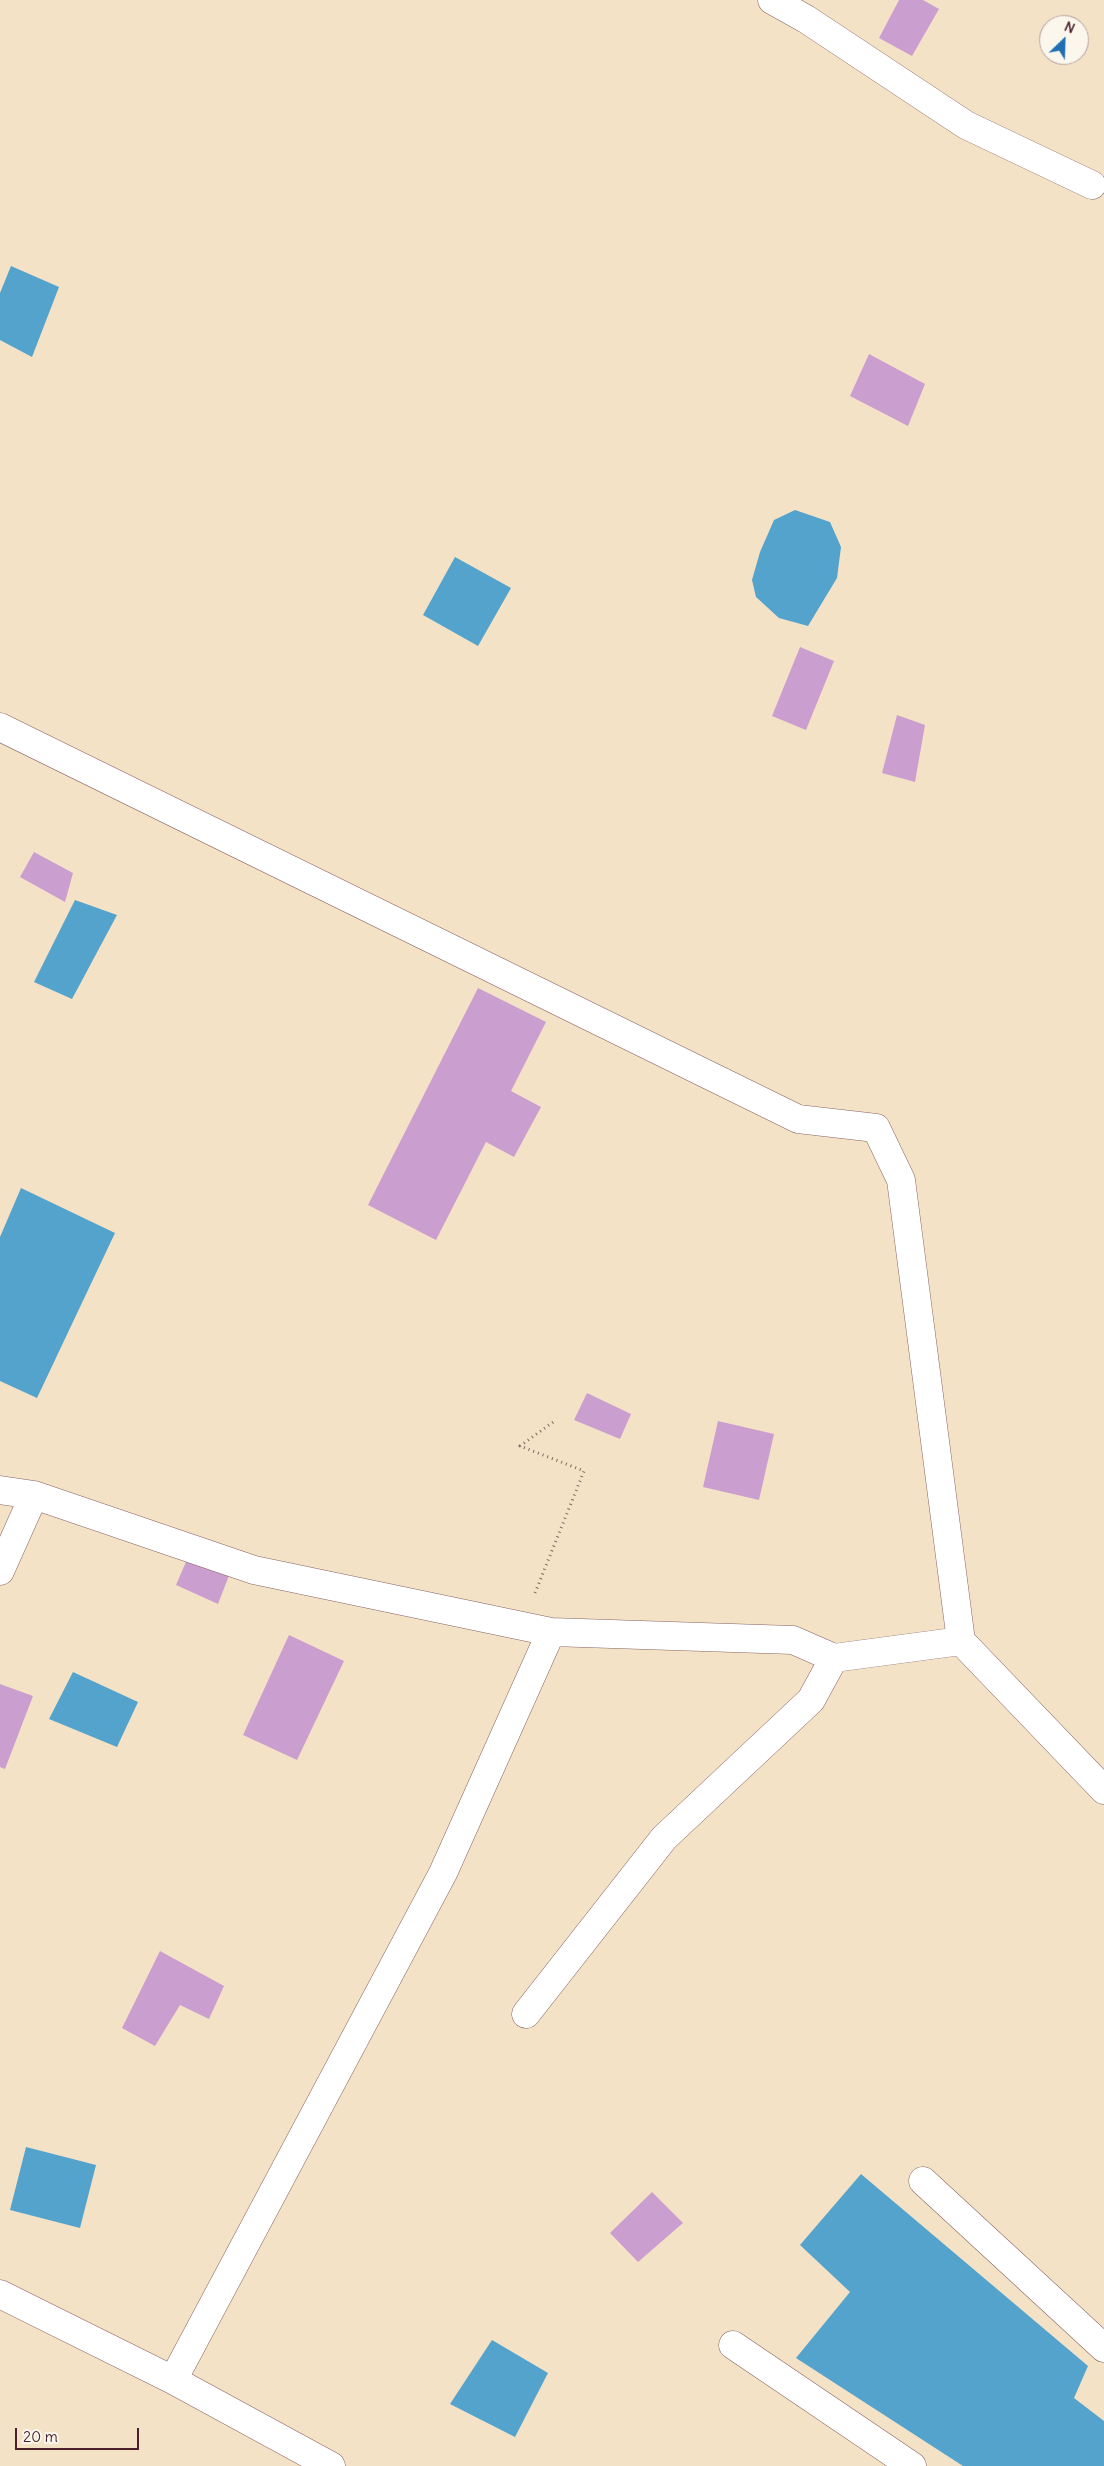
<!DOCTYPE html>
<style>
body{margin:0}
#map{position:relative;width:1104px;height:2466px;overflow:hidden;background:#f4e2c7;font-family:Delius,sans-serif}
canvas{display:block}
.north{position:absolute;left:1039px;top:15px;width:50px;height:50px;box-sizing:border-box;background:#fbf7ec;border:1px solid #b4a19f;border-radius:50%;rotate:24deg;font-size:14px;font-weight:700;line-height:20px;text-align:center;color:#4a1f2b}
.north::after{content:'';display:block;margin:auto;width:18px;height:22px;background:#1f6fb2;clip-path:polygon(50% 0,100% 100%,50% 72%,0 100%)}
.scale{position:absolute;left:15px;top:2428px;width:124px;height:22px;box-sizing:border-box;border:2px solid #4a1f2b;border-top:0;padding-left:6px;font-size:15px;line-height:18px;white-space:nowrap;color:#4a1f2b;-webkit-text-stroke:4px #fbf7ec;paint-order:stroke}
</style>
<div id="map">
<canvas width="1104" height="2466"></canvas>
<div class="north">N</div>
<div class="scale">20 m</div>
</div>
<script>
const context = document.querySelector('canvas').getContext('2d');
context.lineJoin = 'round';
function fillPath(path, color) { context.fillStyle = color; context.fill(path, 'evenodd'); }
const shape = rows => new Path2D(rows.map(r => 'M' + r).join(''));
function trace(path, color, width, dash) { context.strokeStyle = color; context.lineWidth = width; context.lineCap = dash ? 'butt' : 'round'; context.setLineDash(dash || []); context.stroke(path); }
const water = shape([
 [11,266,59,287,32,357,0,340,0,293],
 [795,510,830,522,841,547,837,578,808,626,779,618,756,597,752,580,760,552,774,520],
 [455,557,511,588,478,646,423,615],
 [75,900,117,915,72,999,34,982],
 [21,1188,115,1233,37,1398,0,1381,0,1237],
 [73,1672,138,1702,117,1747,49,1719],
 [26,2147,96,2165,80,2228,10,2210],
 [861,2174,1088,2366,1074,2398,1104,2421,1104,2466,963,2466,796,2358,850,2292,800,2245],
 [492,2340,548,2373,515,2437,450,2404]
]);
const building = shape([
 [899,0,923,0,939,9,912,56,879,38],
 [869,354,925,384,908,426,850,396],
 [800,647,834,661,806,730,772,716],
 [897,715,925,725,915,782,882,773],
 [34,852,73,873,65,902,20,877],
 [478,988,546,1022,511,1091,541,1107,514,1157,486,1142,436,1240,368,1205],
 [587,1393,631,1414,620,1439,574,1420],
 [718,1421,774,1434,759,1500,703,1487],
 [189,1555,230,1573,218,1604,176,1585],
 [289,1635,344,1661,297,1760,243,1735],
 [0,1684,33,1696,5,1769,0,1767],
 [160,1951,224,1986,209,2019,180,2005,155,2046,122,2028],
 [652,2192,683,2223,638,2262,610,2233]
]);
const path = shape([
 [535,1593,584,1471,520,1446,556,1420]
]);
const street = shape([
 [772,0,806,19,966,125,1092,185],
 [0,727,798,1119,876,1128,901,1180,961,1641,1104,1790],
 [0,1490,34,1495,254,1570,551,1632,793,1640,834,1658,961,1641],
 [0,1571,34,1495],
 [526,2014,664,1838,811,1700,834,1658],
 [923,2181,1104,2348],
 [0,2294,173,2380,331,2466],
 [733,2345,912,2466],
 [173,2380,443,1873,551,1632]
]);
fillPath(water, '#53a3cd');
fillPath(building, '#ca9fd0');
trace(street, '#866362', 29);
trace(path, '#866362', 3, [1, 4]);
trace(street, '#fff', 28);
</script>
